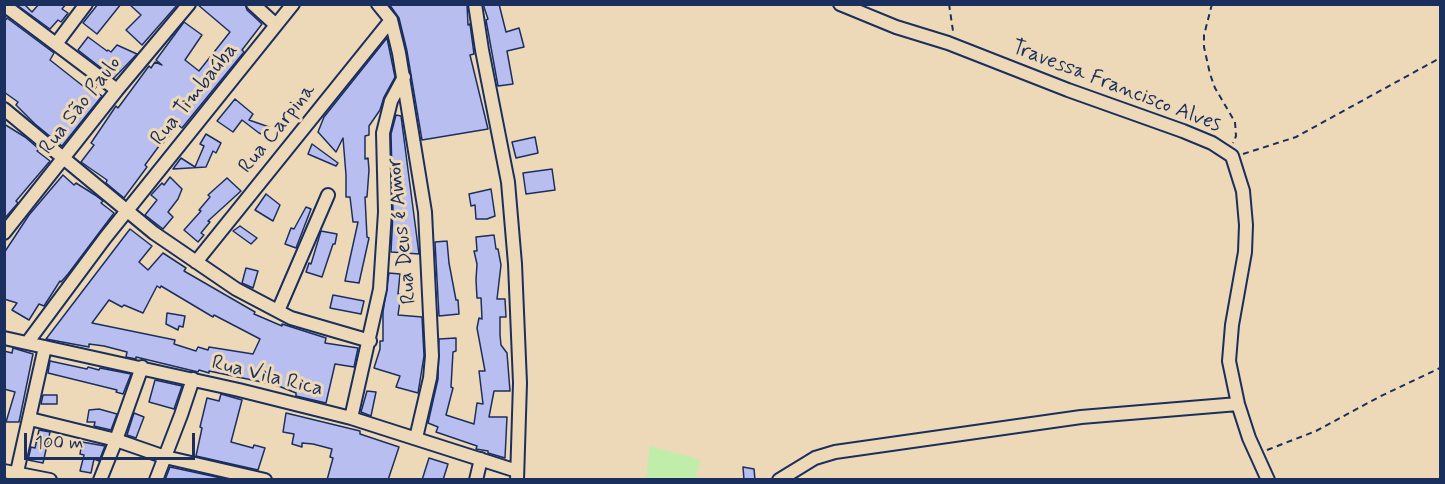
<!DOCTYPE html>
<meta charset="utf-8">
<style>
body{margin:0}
#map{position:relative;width:1445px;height:484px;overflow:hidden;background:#edd9b7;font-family:Mynerve,sans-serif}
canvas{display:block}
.frame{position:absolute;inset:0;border:6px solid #1b2f5e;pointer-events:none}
.scale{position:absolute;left:24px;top:433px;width:171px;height:27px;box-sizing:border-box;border:3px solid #1b2f5e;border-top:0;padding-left:8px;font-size:18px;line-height:21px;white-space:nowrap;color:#1b2f5e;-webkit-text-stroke:4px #edd9b7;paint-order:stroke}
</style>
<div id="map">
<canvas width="1445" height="484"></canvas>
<div class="frame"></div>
<div class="scale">100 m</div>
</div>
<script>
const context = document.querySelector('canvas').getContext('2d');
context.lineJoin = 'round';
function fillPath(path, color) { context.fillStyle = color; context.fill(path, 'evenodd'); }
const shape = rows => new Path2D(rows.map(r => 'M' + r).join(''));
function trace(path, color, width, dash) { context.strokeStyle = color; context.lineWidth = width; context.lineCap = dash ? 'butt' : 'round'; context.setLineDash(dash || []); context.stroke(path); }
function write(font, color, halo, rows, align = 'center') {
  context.font = font + ' Mynerve,sans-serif'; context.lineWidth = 6; context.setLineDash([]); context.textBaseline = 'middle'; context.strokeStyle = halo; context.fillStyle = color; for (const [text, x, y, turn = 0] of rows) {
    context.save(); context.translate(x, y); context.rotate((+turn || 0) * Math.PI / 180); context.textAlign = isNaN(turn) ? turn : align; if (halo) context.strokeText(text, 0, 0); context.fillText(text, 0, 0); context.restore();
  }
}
const green = shape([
 [650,446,701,460,695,479,646,479]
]);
const building = shape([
 [24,4,32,12,39,4,66,4,62,9,68,13,61,22,58,20,50,29,17,5,24,4],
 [98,4,121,4,97,34,83,23,98,4],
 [129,4,178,4,142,45,126,30,141,15,129,4],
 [197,4,245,4,247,10,262,24,242,50,244,52,182,128,178,125,163,143,162,142,145,165,147,167,124,198,106,183,107,180,81,162,94,145,91,143,116,106,118,108,149,66,151,68,155,62,162,65,156,60,184,22,202,35,185,60,199,71,230,32,197,4],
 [389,4,467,4,468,25,470,24,474,54,470,55,488,129,422,140,407,51,399,18,389,4],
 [483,4,499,4,506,32,519,28,524,47,507,51,513,84,498,86,486,20,488,19,483,4],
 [7,18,54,53,50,60,83,86,88,81,96,87,94,90,102,96,62,146,35,124,16,105,18,102,4,92,4,22,7,18],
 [88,37,107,51,108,50,111,52,117,45,137,54,114,78,78,50,88,37],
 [387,38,395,77,384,97,380,110,369,126,369,135,365,136,365,159,368,158,369,170,367,197,365,197,367,237,369,238,359,283,345,281,358,222,353,222,350,197,346,197,346,175,343,138,336,152,318,132,324,117,387,38],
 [235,99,253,114,249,120,269,127,266,136,259,133,242,120,233,132,217,121,235,99],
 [396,115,401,116,419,254,391,252,393,212,391,134,396,115],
 [4,124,25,137,39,149,37,151,50,161,16,201,18,203,4,219,4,124],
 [206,134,221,143,216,153,213,151,206,167,173,169,181,158,195,167,204,146,200,144,206,134],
 [535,137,538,153,516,158,512,142,535,137],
 [312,144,338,163,336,166,308,154,312,144],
 [552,169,555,190,526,194,523,173,552,169],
 [63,175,74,185,76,183,95,195,103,201,101,203,114,213,68,274,61,282,60,281,44,306,39,304,29,320,12,310,17,303,4,299,4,253,29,215,63,175],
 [170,177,182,189,178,199,168,212,173,217,163,229,145,215,157,200,151,195,162,183,164,185,170,177],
 [227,178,241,191,208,221,210,222,201,233,204,235,198,242,184,230,201,211,199,210,210,197,208,195,227,178],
 [491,189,495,216,487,219,476,219,475,205,471,206,469,194,491,189],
 [266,194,280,205,273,221,255,210,266,194],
 [306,207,311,209,296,248,285,244,291,228,294,229,306,207],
 [240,226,257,238,251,244,233,231,240,226],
 [130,229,152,246,139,262,148,270,163,253,186,268,184,271,255,312,254,314,282,326,282,324,326,338,325,343,358,348,354,367,335,364,326,403,296,396,296,393,276,385,209,371,209,373,199,370,198,372,136,357,136,359,126,357,127,352,104,346,89,344,89,347,46,339,130,229],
 [157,286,160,288,161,286,213,317,214,315,260,339,253,354,209,347,208,350,198,347,196,351,174,344,175,340,92,323,109,300,122,307,124,305,143,313,157,286],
 [321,231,337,234,335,244,333,244,322,277,306,272,309,263,311,264,321,231],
 [494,235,496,249,498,249,501,265,497,299,505,299,506,317,500,317,500,335,501,345,507,353,510,391,494,391,489,417,507,417,505,458,488,453,488,451,476,449,477,446,436,432,438,427,428,423,438,379,439,339,456,338,456,351,453,352,451,387,453,388,446,415,474,424,477,403,483,404,479,371,485,371,477,328,479,318,482,319,481,298,477,298,476,280,477,264,474,251,477,251,476,237,494,235],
 [447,241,449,263,456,300,458,300,459,314,439,316,435,242,447,241],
 [246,268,258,271,253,288,242,283,246,268],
 [389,273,400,274,398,294,401,294,398,315,422,317,424,356,418,393,396,387,400,376,374,368,380,349,380,341,383,341,383,312,389,273],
 [333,295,364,301,361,314,330,308,333,295],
 [167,313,185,316,183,327,179,326,178,330,166,324,167,313],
 [13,348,33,354,19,422,6,422,15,392,4,389,4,351,12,353,13,348],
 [50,361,87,369,88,367,99,370,100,368,131,374,123,394,116,392,117,390,48,373,50,361],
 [155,380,182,386,174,409,149,402,155,380],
 [367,391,376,392,371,416,361,412,367,391],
 [221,394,242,400,231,442,253,448,254,445,265,448,258,470,196,456,202,428,200,427,207,398,219,401,221,394],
 [43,395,57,395,57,404,41,404,43,395],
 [99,409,117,414,111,430,94,426,95,422,87,422,89,410,99,409],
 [134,413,144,417,136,438,127,435,134,413],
 [286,413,360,431,360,434,399,447,388,480,327,480,333,458,330,457,332,449,313,444,302,443,302,447,292,444,294,434,283,432,286,413],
 [39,430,50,432,43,463,28,460,31,447,35,448,39,430],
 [82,442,105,446,99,461,94,459,91,473,80,471,84,455,80,454,82,442],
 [429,458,448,464,443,480,422,480,429,458],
 [170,467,221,478,221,480,165,480,170,467],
 [743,467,754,469,755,480,744,480,743,467]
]);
const path = shape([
 [949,4,953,31],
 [1212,4,1204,35,1204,47,1210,74,1215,88,1235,122,1236,136,1233,143],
 [1243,154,1296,137,1440,58],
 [1267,450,1316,431,1379,397,1440,368]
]);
const minor = shape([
 [253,4,276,25],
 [378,4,391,20,399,53,425,212,432,356,430,378,416,438],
 [475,4,482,50,508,182,515,264,520,383,517,480],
 [840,4,896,27,948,43,1068,90,1183,131,1212,143,1232,156,1243,191,1246,225,1245,252,1232,325,1229,361,1238,404,1249,438,1268,480],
 [4,5,117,90],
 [56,44,86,4],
 [4,109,154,233,236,289,291,318,370,341],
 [4,233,117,90,189,4],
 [196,262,391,20],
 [278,311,328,195],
 [4,338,239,390,351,418,517,471],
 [27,343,105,238,293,4],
 [351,418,380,289,385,212,383,133,391,101,404,77],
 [30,419,116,440,165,457,265,480],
 [4,471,50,480],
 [17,472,45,347],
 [100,480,116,440,142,367],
 [156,480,181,415,193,379],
 [476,480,481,459],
 [779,480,815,458,835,452,1081,417,1238,404]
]);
const streetNames = [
 ["Travessa Francisco Alves",1116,87,21],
 ["Rua Timbaúba",195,95,-51],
 ["Rua São Paulo",81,106,-52],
 ["Rua Carpina",278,129,-51],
 ["Rua Deus é Amor",403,231,-96],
 ["Rua Vila Rica",267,377,14]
];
fillPath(green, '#c0edaa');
fillPath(building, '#b9bef0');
trace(building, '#1b2f5e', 1.5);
trace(minor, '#1b2f5e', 16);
trace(path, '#1b2f5e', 2, [6, 4.5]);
trace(minor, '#edd9b7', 12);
write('21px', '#1b2f5e', '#edd9b7', streetNames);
</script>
